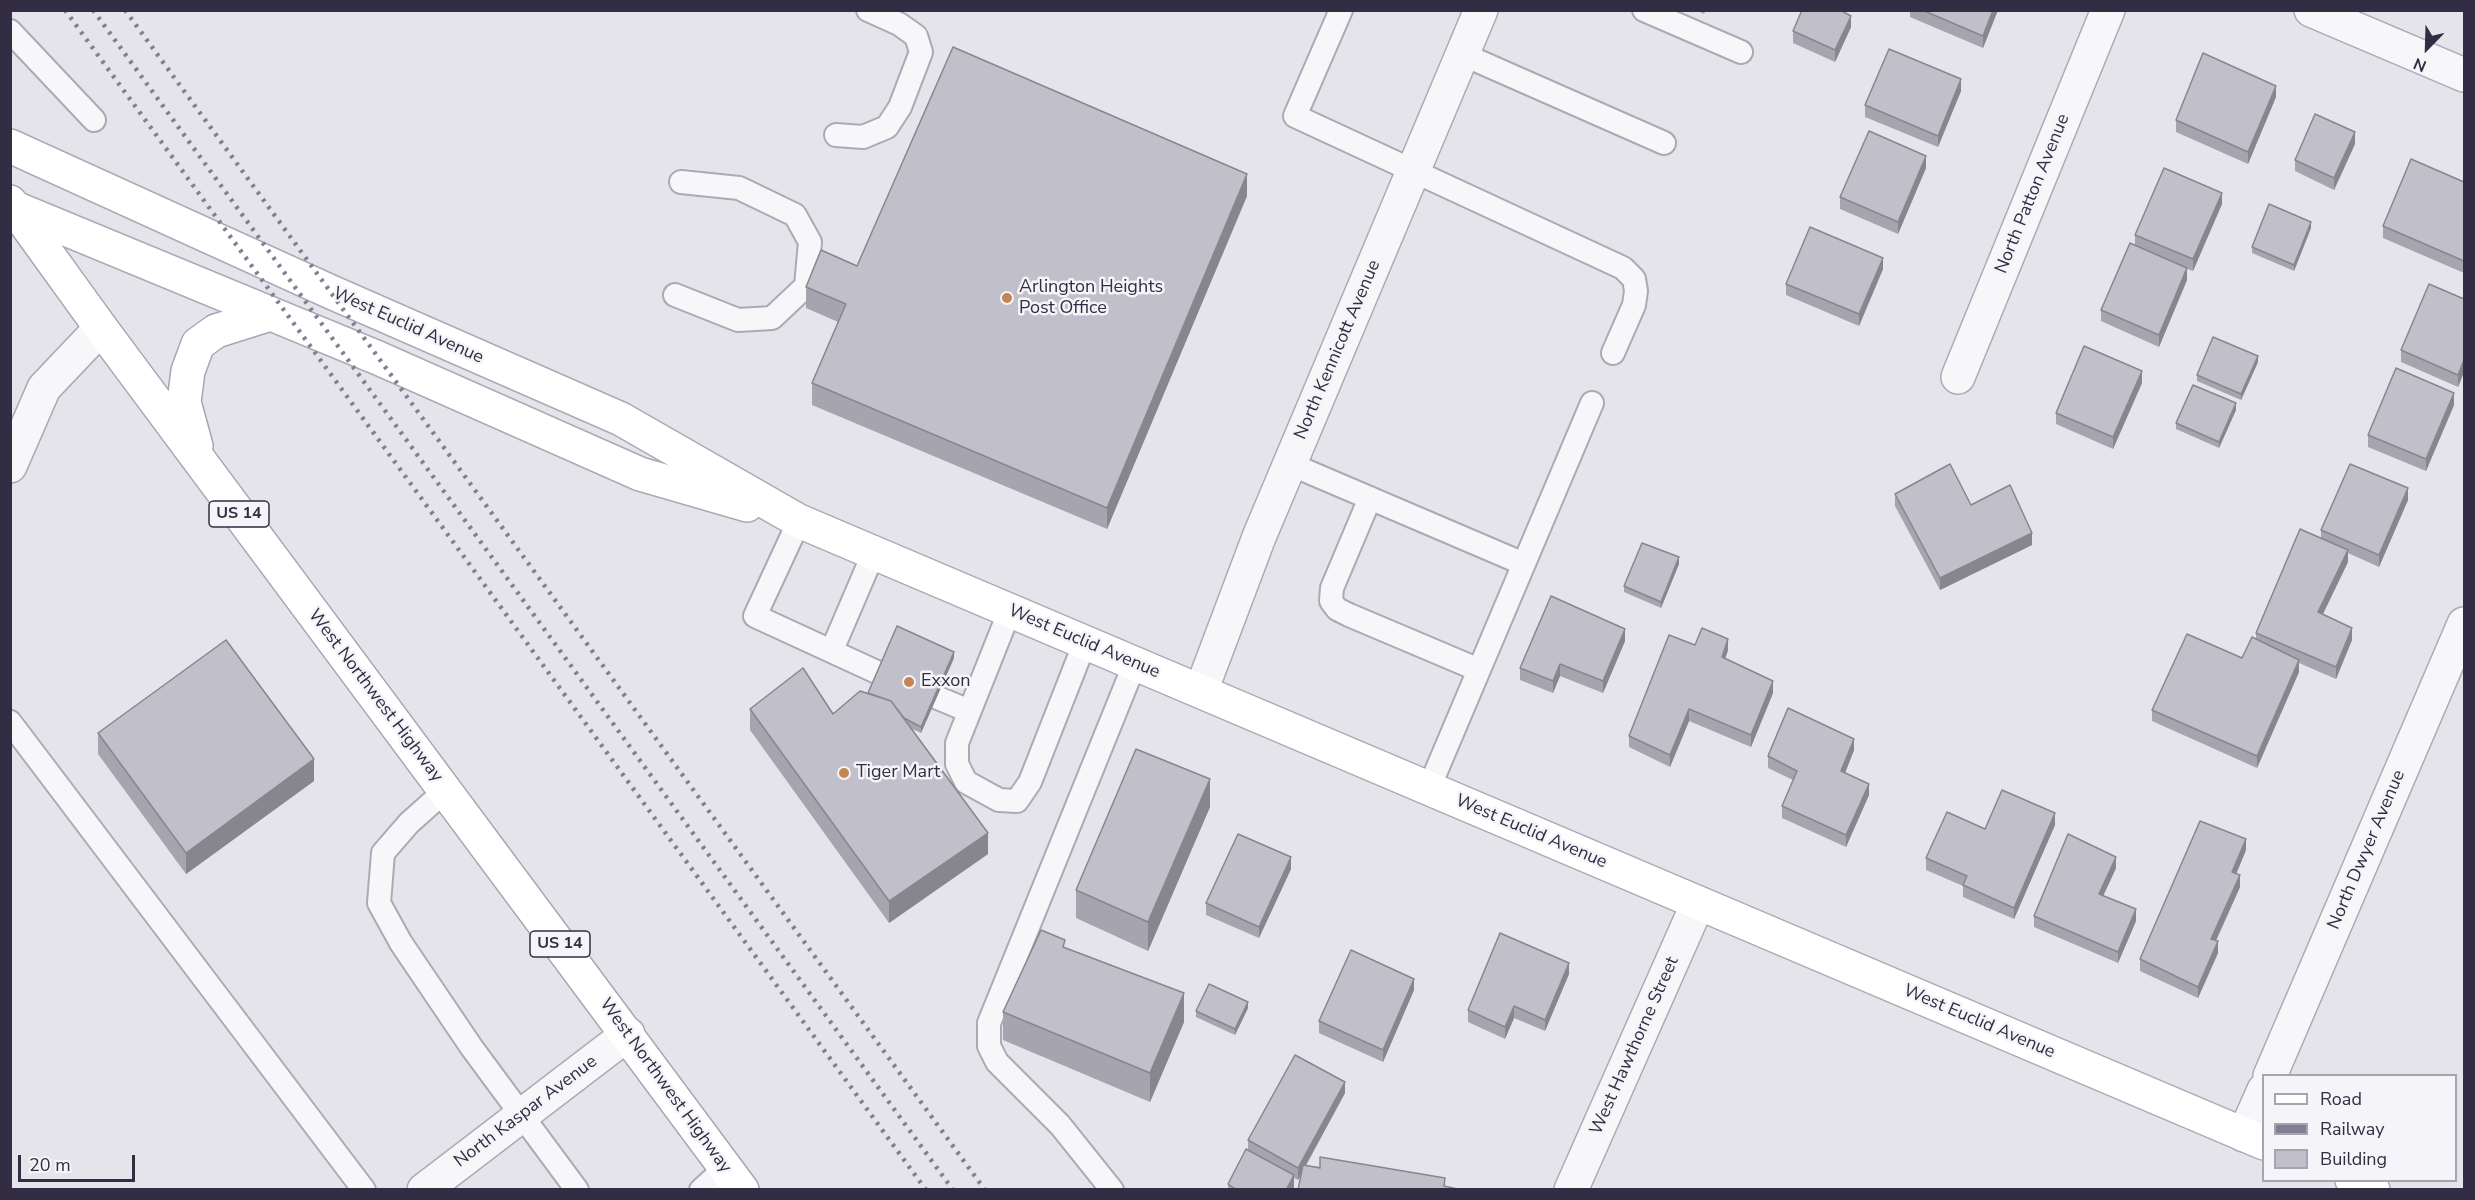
<!DOCTYPE html>
<style>
body{margin:0}
#map{position:relative;width:2475px;height:1200px;overflow:hidden;background:#e6e4eb;font-family:"Nunito Sans",sans-serif}
canvas{display:block}
.frame{position:absolute;inset:0;border:12px solid #322d42;pointer-events:none}
.legend{position:absolute;left:2262px;top:1074px;width:195px;height:108px;box-sizing:border-box;background:#f5f4f8;border:2px solid #a7a4af;margin:0;padding:8px 10px;list-style:none;font-size:18px;color:#322d42}
.legend li{display:flex;align-items:center;gap:12px;height:30px}
.legend b{width:30px;border:2px solid #a7a4af}
.north{position:absolute;left:2397px;top:18px;width:60px;height:60px;-webkit-text-stroke:4px #f5f4f8;paint-order:stroke;rotate:203deg;font-size:16px;font-weight:700;line-height:24px;text-align:center;color:#322d42}
.north::after{content:'';display:block;margin:auto;width:21px;height:27px;background:#322d42;clip-path:polygon(50% 0,100% 100%,50% 72%,0 100%)}
.scale{position:absolute;left:18px;top:1155px;width:117px;height:27px;box-sizing:border-box;border:3px solid #322d42;border-top:0;padding-left:8px;font-size:18px;line-height:21px;white-space:nowrap;color:#322d42;-webkit-text-stroke:4px #f5f4f8;paint-order:stroke}
</style>
<div id="map">
<canvas width="2475" height="1200"></canvas>
<div class="frame"></div>
<ul class="legend">
<li><b style="height:8px;background:#fff"></b>Road</li>
<li><b style="height:8px;background:#837f93"></b>Railway</li>
<li><b style="height:16px;background:#c1bfca"></b>Building</li>
</ul>
<div class="north">N</div>
<div class="scale">20 m</div>
</div>
<script>
const context = document.querySelector('canvas').getContext('2d');
context.lineJoin = 'round';
const shape = rows => new Path2D(rows.map(r => 'M' + r).join(''));
function trace(path, color, width, dash) { context.strokeStyle = color; context.lineWidth = width; context.lineCap = dash ? 'butt' : 'round'; context.setLineDash(dash || []); context.stroke(path); }
function fillPath(path, color) { context.fillStyle = color; context.fill(path, 'evenodd'); }
function write(font, color, halo, rows, align = 'center') {
  context.font = font + ' "Nunito Sans",sans-serif'; context.lineWidth = 5; context.setLineDash([]); context.textBaseline = 'middle'; context.strokeStyle = halo; context.fillStyle = color; for (const [text, x, y, turn = 0] of rows) {
    context.save(); context.translate(x, y); context.rotate((+turn || 0) * Math.PI / 180); context.textAlign = isNaN(turn) ? turn : align; if (halo) context.strokeText(text, 0, 0); context.fillText(text, 0, 0); context.restore();
  }
}
const lane = shape([
 [1341,10,1295,116,1623,268,1634,279,1636,291,1634,305,1613,353],
 [1644,10,1741,52],
 [10,31,94,120],
 [1462,54,1664,143],
 [836,135,863,137,887,127,900,107,921,52,916,36,899,24,868,10],
 [675,295,738,320,772,318,806,286,810,242,795,215,739,188,681,182],
 [1290,464,1524,564],
 [1370,498,1332,588,1331,601,1337,609,1349,615,1479,670],
 [799,521,755,616,881,674],
 [1010,610,957,743,957,764,966,782,999,800,1017,801,1030,782,1085,642],
 [832,650,874,552],
 [938,698,969,711],
 [10,722,364,1190],
 [1429,788,1592,403],
 [446,790,409,823,383,853,379,903,401,943,472,1048,577,1190],
 [701,1190,725,1168],
 [1112,1190,1060,1125,997,1062,989,1046,989,1023,1135,663]
]);
const street = shape([
 [2311,10,2464,75],
 [1958,377,2108,10],
 [10,466,44,388,101,328],
 [1201,691,1259,537,1481,10],
 [2270,1076,2464,624],
 [2244,1135,2264,1090],
 [424,1190,628,1034],
 [1571,1190,1698,903]
]);
const secondary = shape([
 [10,146,331,292,621,419,799,521,2264,1143],
 [10,206,378,358,640,474,747,505],
 [2352,1180,2373,1190]
]);
const primary = shape([
 [10,202,101,328,742,1190],
 [196,446,184,402,188,371,198,344,216,331,270,314]
]);
const rail = shape([
 [65,10,926,1190],
 [93,10,953,1190],
 [125,10,985,1190]
]);
const wall = shape([
 [1696,10,1706,10,1704,14],
 [1910,10,1998,10,1983,48,1910,17],
 [1851,27,1835,62,1793,43,1793,31],
 [1961,91,1938,147,1865,117,1865,105],
 [2276,97,2248,164,2176,132,2176,120],
 [2355,144,2334,190,2295,171,2295,160],
 [1926,168,1898,234,1840,209,1840,197],
 [2464,182,2464,273,2383,238,2383,226],
 [1247,196,1107,529,812,405,812,383,838,322,806,308,806,287,857,266],
 [2222,204,2193,271,2187,269,2187,280,2159,347,2101,321,2101,310,2135,245,2135,235],
 [2311,228,2294,271,2252,253,2252,247],
 [1883,269,1859,326,1786,295,1786,284],
 [2464,299,2464,372,2458,387,2401,362,2401,350],
 [2258,362,2241,400,2197,381,2197,375],
 [2142,383,2113,449,2056,424,2056,413],
 [2454,405,2426,471,2368,447,2368,435],
 [2236,410,2219,448,2176,429,2176,423],
 [1895,494,2032,545,1940,590,1895,506],
 [2408,500,2379,567,2348,553,2348,562,2323,614,2352,640,2336,679,2299,663,2299,672,2257,768,2152,721,2152,710,2242,658,2256,639,2256,633,2321,538,2321,530],
 [1679,564,1661,608,1624,592,1624,586],
 [1625,641,1603,693,1560,676,1553,693,1520,680,1520,668],
 [1695,645,1728,650,1725,659,1773,693,1751,747,1689,721,1670,767,1629,747,1629,736],
 [954,658,921,733,910,728,988,854,889,923,750,730,750,709,833,714,868,693],
 [98,733,314,781,186,874,98,754],
 [1854,750,1845,773,1869,795,1846,847,1782,818,1782,806,1793,780,1768,768,1768,756],
 [1210,807,1148,951,1076,918,1076,890],
 [2055,825,2014,919,1963,897,1963,886,1926,870,1926,858,1985,829],
 [2246,850,2236,874,2240,887,2216,941,2218,953,2198,998,2140,971,2140,959],
 [2116,868,2103,896,2136,921,2118,963,2034,927,2034,916],
 [1291,869,1259,938,1206,915,1206,903],
 [1065,948,1184,1022,1150,1102,1003,1040,1003,1012],
 [1569,974,1545,1031,1514,1018,1505,1039,1468,1022,1468,1010],
 [1414,990,1383,1062,1319,1033,1319,1021],
 [1248,1008,1235,1035,1196,1017,1196,1011],
 [1345,1093,1306,1165,1320,1167,1320,1157,1445,1178,1301,1175,1298,1180,1294,1178,1294,1187,1292,1190,1228,1190,1228,1184,1248,1150,1248,1140]
]);
const shadedWall = shape([
 [1993,10,1998,10,1983,48,1983,36],
 [1851,16,1851,27,1835,62,1835,50],
 [1961,79,1961,91,1938,147,1938,136],
 [2276,86,2276,97,2248,164,2248,152],
 [2355,132,2355,144,2334,190,2334,178],
 [1926,156,1926,168,1898,234,1898,222],
 [1247,174,1247,196,1107,529,1107,508],
 [2222,193,2222,204,2193,271,2193,259],
 [2311,222,2311,228,2294,271,2294,265],
 [1883,258,1883,269,1859,326,1859,314],
 [2187,268,2187,280,2159,347,2159,335],
 [2258,356,2258,362,2241,400,2241,394],
 [2464,360,2464,372,2458,387,2458,375],
 [2142,371,2142,383,2113,449,2113,437],
 [2454,393,2454,405,2426,471,2426,459],
 [2236,403,2236,410,2219,448,2219,442],
 [2408,488,2408,500,2379,567,2379,555],
 [2032,533,2032,545,1940,590,1940,578],
 [2348,550,2348,562,2318,624,2318,612],
 [1679,557,1679,564,1661,608,1661,602],
 [2352,628,2352,640,2336,679,2336,667],
 [1625,629,1625,641,1603,693,1603,681],
 [1728,639,1728,650,1722,669,1722,657],
 [954,652,954,658,921,733,921,727],
 [2299,660,2299,672,2257,768,2257,756],
 [1560,664,1560,676,1553,693,1553,681],
 [1773,681,1773,693,1751,747,1751,735],
 [1689,709,1689,721,1670,767,1670,755],
 [1854,739,1854,750,1841,783,1841,771],
 [314,759,314,781,186,874,186,853],
 [1210,779,1210,807,1148,951,1148,922],
 [1869,784,1869,795,1846,847,1846,835],
 [2055,813,2055,825,2014,919,2014,908],
 [988,833,988,854,889,923,889,901],
 [2246,839,2246,850,2232,884,2232,872],
 [1291,857,1291,869,1259,938,1259,927],
 [2116,857,2116,868,2099,905,2099,894],
 [2240,875,2240,887,2211,951,2211,939],
 [2136,909,2136,921,2118,963,2118,952],
 [2218,941,2218,953,2198,998,2198,987],
 [1569,963,1569,974,1545,1031,1545,1020],
 [1414,979,1414,990,1383,1062,1383,1050],
 [1184,993,1184,1022,1150,1102,1150,1073],
 [1248,1002,1248,1008,1235,1035,1235,1029],
 [1514,1006,1514,1018,1505,1039,1505,1027],
 [1345,1082,1345,1093,1298,1180,1298,1168],
 [1294,1175,1294,1187,1292,1190,1286,1190]
]);
const building = shape([
 [1802,10,1840,10,1851,16,1835,50,1793,31,1802,10],
 [1922,10,1993,10,1983,36,1922,10],
 [953,47,1247,174,1107,508,812,383,846,304,806,287,821,250,857,266,953,47],
 [1889,49,1961,79,1938,136,1865,105,1889,49],
 [2203,53,2276,86,2248,152,2176,120,2203,53],
 [2315,114,2355,132,2334,178,2295,160,2315,114],
 [1869,131,1926,156,1898,222,1840,197,1869,131],
 [2411,159,2464,182,2464,261,2383,226,2411,159],
 [2164,168,2222,193,2193,259,2135,235,2164,168],
 [2269,204,2311,222,2294,265,2252,247,2269,204],
 [1810,227,1883,258,1859,314,1786,284,1810,227],
 [2130,243,2187,268,2159,335,2101,310,2130,243],
 [2429,284,2464,299,2464,360,2458,375,2401,350,2429,284],
 [2213,337,2258,356,2241,394,2197,375,2213,337],
 [2084,346,2142,371,2113,437,2056,413,2084,346],
 [2396,368,2454,393,2426,459,2368,435,2396,368],
 [2193,385,2236,403,2219,442,2176,423,2193,385],
 [1950,464,1971,505,2010,485,2032,533,1940,578,1895,494,1950,464],
 [2350,464,2408,488,2379,555,2321,530,2350,464],
 [2300,529,2348,550,2318,612,2352,628,2336,667,2256,633,2300,529],
 [1642,543,1679,557,1661,602,1624,586,1642,543],
 [1551,596,1625,629,1603,681,1560,664,1553,681,1520,668,1551,596],
 [897,626,954,652,921,727,904,718,891,701,868,693,897,626],
 [1702,628,1728,639,1722,657,1773,681,1751,735,1689,709,1670,755,1629,736,1669,635,1695,645,1702,628],
 [2187,634,2242,658,2252,637,2299,660,2257,756,2152,710,2187,634],
 [226,640,314,759,186,853,98,733,226,640],
 [803,668,833,714,860,691,891,701,988,833,889,901,750,709,803,668],
 [1788,708,1854,739,1841,771,1869,784,1846,835,1782,806,1797,771,1768,756,1788,708],
 [1136,749,1210,779,1148,922,1076,890,1136,749],
 [2002,790,2055,813,2014,908,1963,885,1967,876,1926,858,1947,812,1985,829,2002,790],
 [2200,821,2246,839,2232,872,2240,875,2211,939,2218,941,2198,987,2140,959,2200,821],
 [1238,834,1291,857,1259,927,1206,903,1238,834],
 [2068,834,2116,857,2099,894,2136,909,2118,952,2034,916,2068,834],
 [1041,930,1065,940,1063,947,1184,993,1150,1073,1003,1012,1041,930],
 [1500,933,1569,963,1545,1020,1514,1006,1505,1027,1468,1010,1500,933],
 [1351,950,1414,979,1383,1050,1319,1021,1351,950],
 [1209,984,1248,1002,1235,1029,1196,1011,1209,984],
 [1295,1055,1345,1082,1298,1168,1248,1140,1295,1055],
 [1246,1149,1294,1175,1286,1190,1237,1190,1228,1184,1246,1149],
 [1320,1157,1445,1178,1444,1186,1462,1190,1298,1190,1303,1165,1320,1168,1320,1157]
]);
const markers = [
 [1007,298,6,"#c48555"],
 [909,682,6,"#c48555"],
 [844,773,6,"#c48555"]
];
const shields = [
 [239,514,60],
 [560,944,60]
];
const shieldNames = [
 ["US 14",239,514],
 ["US 14",560,944]
];
const streetNames = [
 ["North Patton Avenue",2033,194,-68],
 ["West Euclid Avenue",408,326,24],
 ["North Kennicott Avenue",1338,350,-67],
 ["West Euclid Avenue",1084,642,23],
 ["West Northwest Highway",375,696,53],
 ["West Euclid Avenue",1531,832,23],
 ["North Dwyer Avenue",2367,850,-67],
 ["West Euclid Avenue",1979,1022,23],
 ["West Hawthorne Street",1635,1046,-66],
 ["West Northwest Highway",665,1086,54],
 ["North Kaspar Avenue",526,1112,-37]
];
const poiNames = [
 ["Arlington Heights",1019,288],
 ["Post Office",1019,309],
 ["Exxon",921,682],
 ["Tiger Mart",856,773]
];
trace(lane, '#aca9b5', 26);
trace(street, '#aca9b5', 36);
trace(secondary, '#aca9b5', 36);
trace(primary, '#a8a5b6', 36);
trace(lane, '#f7f7f9', 22);
trace(street, '#f7f7f9', 33);
trace(secondary, '#fff', 33);
trace(primary, '#fff', 33);
trace(rail, '#837f93', 4.5, [3, 6]);
fillPath(wall, '#a6a4ae');
fillPath(shadedWall, '#87868d');
fillPath(building, '#c1bfca');
trace(building, '#87868d', 1.5);
for (const [x, y, r, color] of markers) { const dot = new Path2D(); dot.arc(x, y, r, 0, 2 * Math.PI); context.fillStyle = color; context.fill(dot); trace(dot, '#f5f4f8', 2); }
for (const [x, y, w] of shields) { const box = new Path2D(); box.roundRect(x - w / 2, y - 13, w, 26, 4.5); context.fillStyle = '#f5f4f8'; context.fill(box); trace(box, '#322d42', 1.5); }
write('bold 16px', '#322d42', null, shieldNames);
write('18px', '#322d42', '#f5f4f8', streetNames);
write('18px', '#322d42', '#f5f4f8', poiNames, 'left');
</script>
